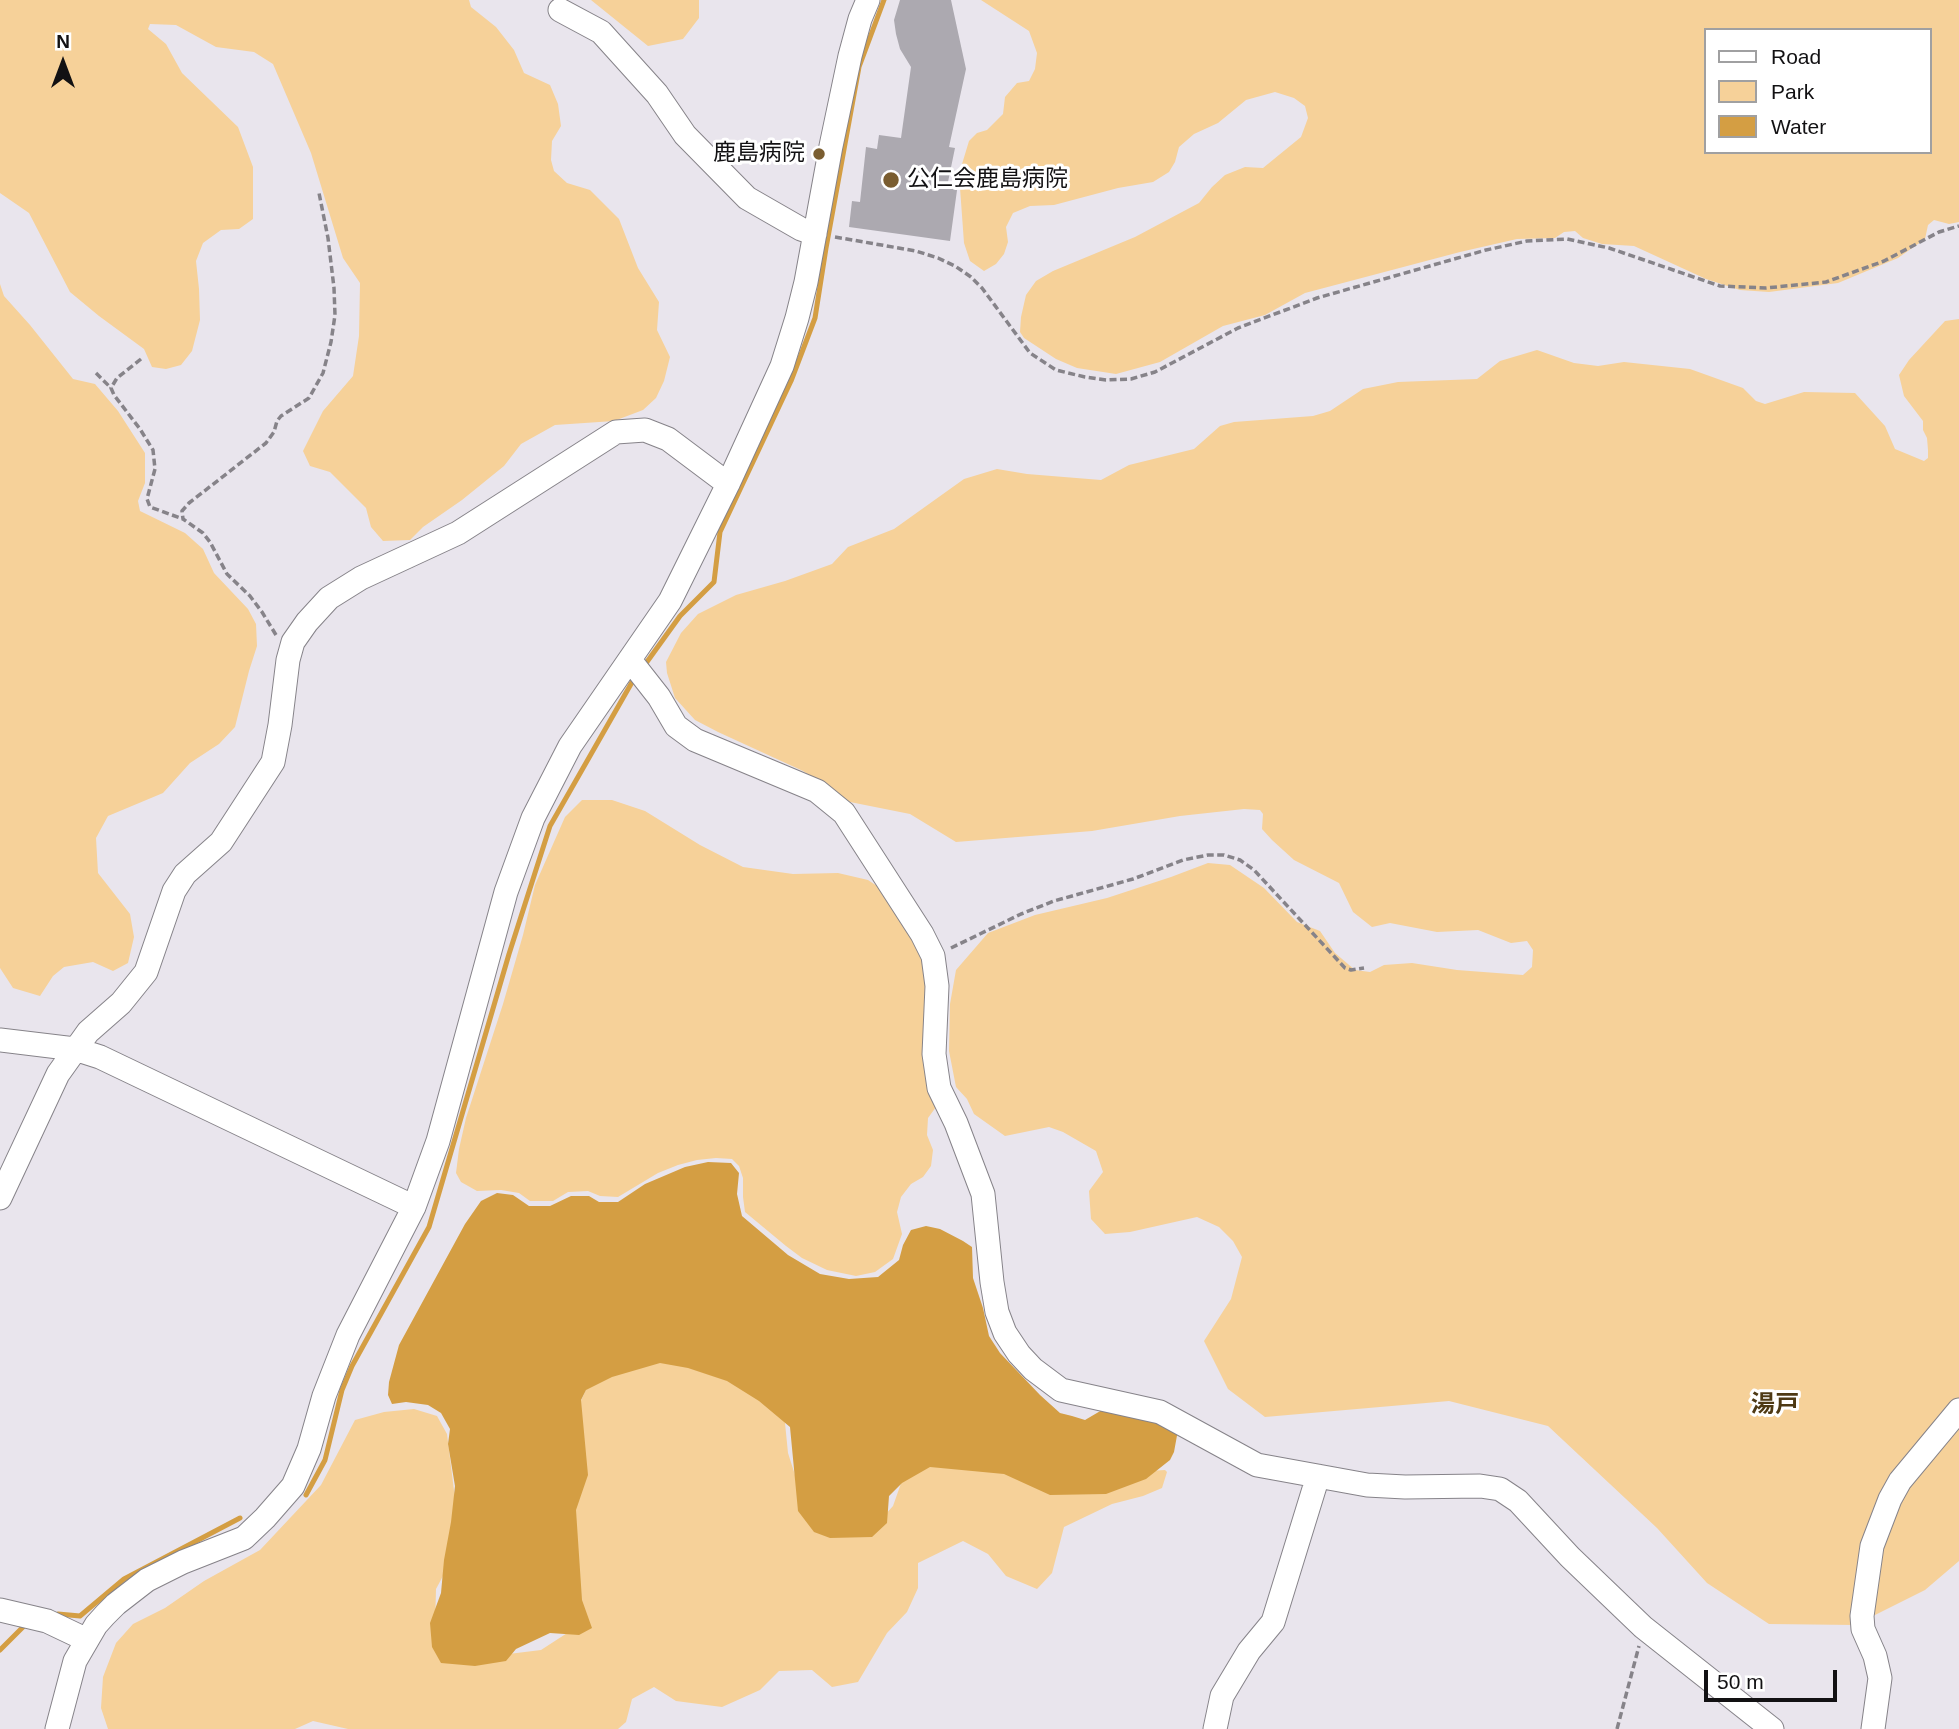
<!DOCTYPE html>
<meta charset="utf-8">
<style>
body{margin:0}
#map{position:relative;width:1959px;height:1729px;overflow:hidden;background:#e9e5ed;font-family:Arial,sans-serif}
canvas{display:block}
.legend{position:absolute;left:1704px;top:28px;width:228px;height:126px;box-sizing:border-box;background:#fff;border:2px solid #a0a0a1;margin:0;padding:9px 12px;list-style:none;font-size:21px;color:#121113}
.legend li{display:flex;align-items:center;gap:14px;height:35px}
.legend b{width:35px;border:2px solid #a0a0a1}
.north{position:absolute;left:28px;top:28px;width:70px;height:70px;-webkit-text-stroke:5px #fff;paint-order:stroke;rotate:0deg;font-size:19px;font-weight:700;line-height:28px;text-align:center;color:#121113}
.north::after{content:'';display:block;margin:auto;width:24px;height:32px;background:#121113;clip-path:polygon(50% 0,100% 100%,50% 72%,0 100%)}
.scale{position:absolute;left:1704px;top:1670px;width:133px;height:32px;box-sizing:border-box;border:4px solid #121113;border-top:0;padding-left:9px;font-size:21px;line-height:24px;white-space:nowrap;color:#121113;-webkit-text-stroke:5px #fff;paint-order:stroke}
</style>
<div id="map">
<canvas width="1959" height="1729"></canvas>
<ul class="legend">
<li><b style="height:9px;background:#fff"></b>Road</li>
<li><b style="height:19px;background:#f6d199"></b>Park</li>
<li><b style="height:19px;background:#d49e43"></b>Water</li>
</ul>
<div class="north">N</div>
<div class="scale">50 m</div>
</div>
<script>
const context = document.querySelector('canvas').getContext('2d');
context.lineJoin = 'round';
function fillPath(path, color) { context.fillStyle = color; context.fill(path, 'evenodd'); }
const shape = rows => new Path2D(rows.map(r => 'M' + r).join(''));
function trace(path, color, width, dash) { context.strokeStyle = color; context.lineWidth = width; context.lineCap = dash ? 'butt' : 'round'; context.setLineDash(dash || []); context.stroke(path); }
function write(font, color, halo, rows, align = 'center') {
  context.font = font + ' Arial,"Noto Sans JP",sans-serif'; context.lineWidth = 6; context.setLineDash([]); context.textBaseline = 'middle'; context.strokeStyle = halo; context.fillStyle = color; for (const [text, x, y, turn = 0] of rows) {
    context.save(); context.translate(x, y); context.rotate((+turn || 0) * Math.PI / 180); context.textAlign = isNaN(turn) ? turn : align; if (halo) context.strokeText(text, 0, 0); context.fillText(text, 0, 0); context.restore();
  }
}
const green = shape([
 [0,0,469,0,471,7,496,27,514,50,524,73,550,85,558,104,561,126,552,141,551,160,554,171,567,183,590,190,619,219,638,268,659,302,657,330,670,357,664,381,656,398,643,410,614,421,555,425,521,444,504,466,462,500,423,527,410,540,383,541,371,527,366,508,330,472,310,466,303,451,323,411,353,376,359,336,360,283,343,258,311,153,273,64,254,52,216,47,176,25,150,24,148,29,166,44,182,73,238,127,253,167,253,219,239,229,221,230,203,243,196,261,199,289,200,320,192,351,181,365,166,369,152,367,144,349,99,316,70,292,29,213,0,193],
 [591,0,699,0,699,18,683,39,648,46],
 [981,0,1959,0,1959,222,1949,224,1934,220,1928,225,1925,239,1898,258,1838,283,1769,292,1740,290,1706,279,1634,246,1602,244,1583,238,1575,231,1564,232,1555,238,1517,239,1460,252,1305,293,1265,315,1223,326,1160,362,1116,374,1077,368,1056,359,1024,338,1020,332,1021,317,1026,295,1036,281,1053,271,1135,237,1199,203,1212,187,1225,175,1245,167,1263,168,1301,137,1308,118,1305,106,1294,98,1275,92,1246,100,1218,123,1194,134,1179,147,1175,162,1169,172,1153,182,1118,188,1054,205,1030,206,1013,213,1006,227,1008,242,1004,254,996,264,984,271,970,261,964,243,959,174,969,141,977,133,987,130,1003,114,1005,97,1017,83,1029,81,1035,69,1037,53,1029,31],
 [1705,30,1929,30,1929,152,1705,152],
 [0,284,4,296,30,325,73,379,95,384,118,411,145,453,145,483,138,501,140,511,185,533,203,549,214,573,248,609,256,624,257,646,249,671,235,727,219,744,190,763,163,793,108,816,96,838,98,873,130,914,134,937,128,963,113,971,93,962,64,967,53,976,40,996,13,988,0,968],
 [1959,319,1959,1561,1925,1590,1855,1625,1769,1624,1707,1583,1657,1528,1548,1426,1449,1401,1265,1417,1228,1389,1204,1341,1231,1299,1242,1257,1233,1241,1219,1227,1197,1217,1130,1232,1105,1234,1091,1219,1089,1191,1103,1172,1096,1151,1063,1132,1049,1127,1005,1136,974,1114,967,1099,956,1087,949,1051,950,1004,956,970,988,933,1035,915,1107,898,1171,877,1208,863,1230,865,1264,888,1297,922,1320,931,1335,953,1355,970,1370,972,1384,965,1412,963,1457,970,1523,975,1532,967,1533,950,1527,941,1511,943,1478,930,1437,932,1390,923,1372,927,1353,912,1339,883,1294,860,1272,840,1262,829,1263,814,1260,810,1244,809,1180,816,1092,831,956,842,910,814,850,802,803,771,718,732,695,720,675,698,667,673,666,662,681,633,698,614,736,595,785,581,832,564,848,547,894,529,964,479,997,469,1027,474,1101,480,1129,465,1194,449,1220,426,1234,422,1313,416,1330,411,1363,389,1398,382,1477,379,1500,361,1537,350,1574,363,1598,366,1624,362,1690,369,1743,388,1756,401,1765,404,1804,392,1855,393,1885,426,1895,449,1924,461,1928,458,1928,450,1927,438,1923,430,1923,421,1904,396,1899,375,1909,360,1945,321],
 [582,800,612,800,645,811,700,845,743,867,793,874,838,873,868,880,883,890,923,951,936,1107,928,1118,927,1135,933,1150,931,1166,923,1177,911,1184,901,1197,897,1212,902,1234,893,1259,875,1272,856,1276,827,1270,802,1258,786,1246,745,1212,743,1197,743,1178,739,1166,732,1159,716,1158,697,1160,678,1165,658,1173,618,1197,600,1196,588,1191,568,1192,553,1201,530,1201,519,1193,501,1190,477,1191,461,1182,456,1173,459,1149,466,1118,503,1004,523,935,535,885,565,817],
 [668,1357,707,1367,784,1413,788,1453,802,1497,874,1527,893,1506,905,1472,934,1460,1149,1471,1165,1470,1167,1472,1162,1488,1143,1496,1112,1504,1064,1527,1052,1573,1037,1589,1006,1576,988,1554,963,1541,918,1563,918,1588,907,1612,887,1633,858,1682,832,1687,812,1670,779,1671,760,1690,722,1707,676,1701,654,1687,632,1699,626,1722,618,1729,348,1729,313,1721,295,1729,108,1729,101,1708,103,1677,116,1643,133,1624,165,1608,204,1581,260,1550,321,1485,355,1420,384,1412,414,1409,437,1416,447,1434,457,1515,450,1563,436,1589,435,1628,468,1659,541,1650,578,1626,573,1418,590,1381]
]);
const water = shape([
 [708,1162,731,1163,739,1173,737,1194,742,1216,788,1255,820,1274,849,1279,878,1277,899,1260,903,1245,911,1230,926,1226,940,1229,963,1241,972,1247,973,1278,983,1308,989,1336,1000,1353,1040,1395,1060,1413,1072,1416,1085,1420,1102,1410,1133,1413,1178,1430,1174,1452,1170,1460,1146,1479,1106,1494,1050,1495,1004,1474,930,1467,902,1483,889,1496,887,1523,872,1537,830,1538,814,1532,798,1511,790,1427,759,1401,727,1381,688,1368,660,1363,612,1377,586,1390,581,1400,588,1475,576,1510,582,1600,592,1628,579,1635,550,1633,516,1649,506,1661,475,1666,441,1663,432,1647,430,1623,441,1593,444,1560,451,1522,455,1486,448,1444,450,1429,441,1413,428,1405,406,1402,392,1404,388,1395,389,1382,399,1345,465,1224,481,1201,497,1193,513,1195,529,1206,550,1206,571,1196,589,1196,599,1202,618,1202,645,1184,685,1167]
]);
const stream = shape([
 [644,666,680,616,714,582,720,532,791,381,815,318,826,248,859,67,884,0],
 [306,1495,325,1460,342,1390,352,1366,429,1227,509,954,550,826,635,677],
 [58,1614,80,1616,124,1579,240,1518],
 [0,1650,26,1624]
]);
const building = shape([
 [900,0,951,0,966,69,949,147,955,148,948,182,958,183,950,241,849,227,852,201,860,202,866,147,877,149,879,135,901,138,911,67,900,49,896,34,894,20]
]);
const path = shape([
 [835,237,916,251,938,258,955,266,971,277,982,288,1030,353,1056,370,1085,377,1106,380,1131,379,1155,372,1238,328,1317,298,1486,250,1527,241,1567,239,1609,248,1720,286,1766,288,1826,282,1884,261,1939,232,1959,226],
 [141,359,117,378,111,388,114,395,140,429,153,450,155,469,147,499,150,507,183,519],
 [96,373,111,388],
 [276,635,262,612,250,596,227,574,210,542,203,533,183,519,182,511,189,503,266,443,274,432,277,421,281,416,309,398,323,373,331,342,335,315,334,288,328,238,319,193],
 [951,948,1021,914,1054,901,1133,879,1183,860,1208,855,1224,855,1240,860,1254,870,1345,968,1351,970,1364,968],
 [1617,1729,1639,1646]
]);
const minor = shape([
 [560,10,601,32,657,94,685,135,747,198,801,229,815,234],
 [630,660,659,697,676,726,695,740,817,791,844,813,922,934,933,956,937,986,934,1054,939,1088,956,1123,983,1194,992,1282,997,1312,1005,1333,1019,1354,1033,1369,1061,1390,1160,1412,1257,1465,1367,1485,1405,1487,1480,1486,1500,1489,1518,1501,1570,1557,1643,1627,1772,1729],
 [0,1040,75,1049,100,1057,414,1207],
 [0,1198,58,1074,88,1032,121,1003,146,972,174,891,185,874,221,842,273,762,280,725,288,660,293,642,307,622,329,598,361,578,458,533,616,432,645,430,668,439,728,484],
 [0,1610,47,1621,87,1640],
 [57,1729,75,1661,96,1625,105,1615,116,1604,147,1580,183,1562,244,1538,265,1518,293,1486,309,1449,324,1396,348,1335,414,1207,438,1141,506,892,533,818,570,746,670,601,728,484,782,366,797,318,806,282,831,146,850,56,860,19,868,0],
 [1215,1729,1222,1696,1249,1651,1273,1622,1318,1476],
 [1873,1729,1880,1678,1875,1656,1863,1629,1862,1616,1872,1546,1890,1499,1900,1481,1959,1410]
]);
const markers = [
 [819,154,7,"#7a5d30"],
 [891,180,9,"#7a5d30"]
];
const poiNames = [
 ["鹿島病院",805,154],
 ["公仁会鹿島病院",907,180,"left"]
];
const neighbourhoodNames = [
 ["湯戸",1775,1405]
];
fillPath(green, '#f6d199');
fillPath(water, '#d49e43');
trace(stream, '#d49e43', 5);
fillPath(building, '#aca9b0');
trace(minor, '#868389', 25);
trace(path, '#868389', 3.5, [7, 3.5]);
trace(minor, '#fff', 23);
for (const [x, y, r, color] of markers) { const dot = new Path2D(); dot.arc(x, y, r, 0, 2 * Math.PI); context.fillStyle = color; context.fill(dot); trace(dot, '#fff', 2.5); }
write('23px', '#121113', '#fff', poiNames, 'right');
write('bold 24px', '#4e3914', '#fff', neighbourhoodNames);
</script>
